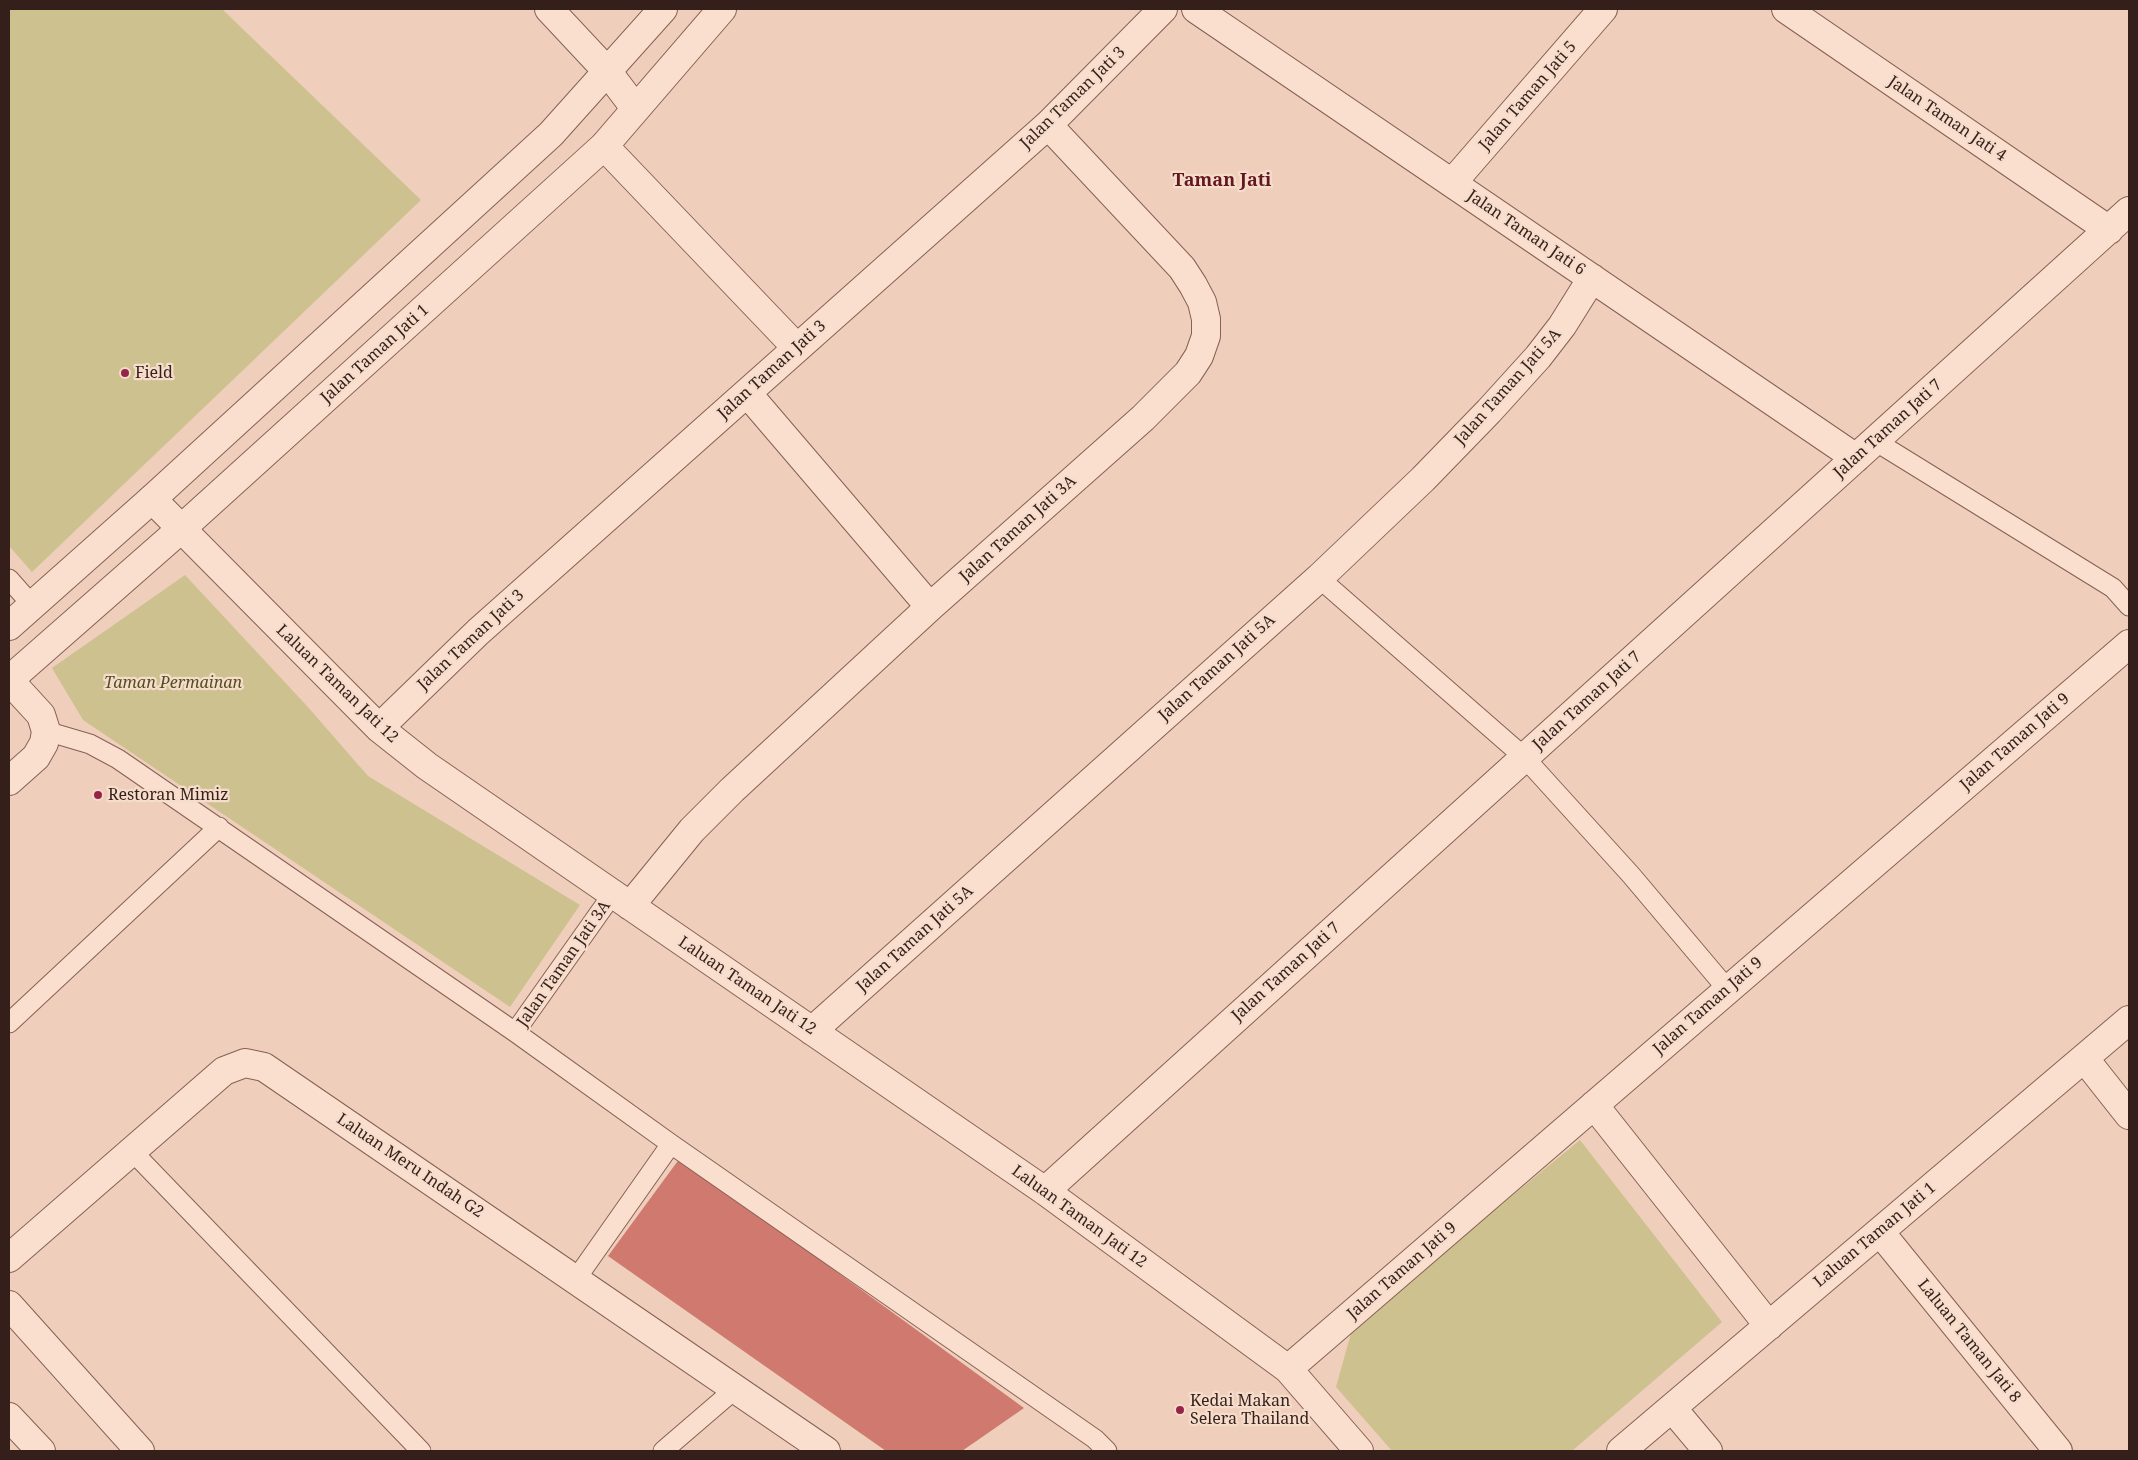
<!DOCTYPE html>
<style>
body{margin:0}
#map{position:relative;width:2138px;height:1460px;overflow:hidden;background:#efcfbb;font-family:"Noto Serif",serif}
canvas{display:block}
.frame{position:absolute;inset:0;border:10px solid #351f1a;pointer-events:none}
</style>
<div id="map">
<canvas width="2138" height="1460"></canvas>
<div class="frame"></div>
</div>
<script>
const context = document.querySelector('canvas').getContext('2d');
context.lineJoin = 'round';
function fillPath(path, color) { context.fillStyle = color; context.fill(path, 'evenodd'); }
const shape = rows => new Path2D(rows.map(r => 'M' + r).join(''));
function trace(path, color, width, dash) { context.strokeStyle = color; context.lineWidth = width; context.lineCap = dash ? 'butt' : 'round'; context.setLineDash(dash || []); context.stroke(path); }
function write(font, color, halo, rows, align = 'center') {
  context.font = font + ' "Noto Serif",serif'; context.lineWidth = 4.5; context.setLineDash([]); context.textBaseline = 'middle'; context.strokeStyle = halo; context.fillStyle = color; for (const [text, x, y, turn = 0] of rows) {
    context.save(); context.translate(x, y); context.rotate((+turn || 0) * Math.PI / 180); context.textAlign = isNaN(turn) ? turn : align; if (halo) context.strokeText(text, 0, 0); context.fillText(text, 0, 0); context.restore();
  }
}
const green = shape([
 [9,9,222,9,421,200,32,572,9,546],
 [185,575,307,706,368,776,580,905,510,1007,83,720,52,668],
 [1580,1140,1722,1322,1572,1451,1392,1451,1336,1387,1353,1326]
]);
const building = shape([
 [680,1158,1024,1408,962,1451,886,1451,608,1256]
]);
const service = shape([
 [1875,441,2113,588,2129,606],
 [1319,578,1524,757,1631,875,1728,990],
 [9,579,32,605],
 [46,731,90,744,118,759,515,1032,671,1144,1095,1439,1107,1451],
 [9,1023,219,827],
 [515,1032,612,895],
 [131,1150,421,1451],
 [576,1279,671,1144],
 [663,1451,734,1390]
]);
const minor = shape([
 [549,9,607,71,635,108],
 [1196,9,1856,458],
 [1786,9,2109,230],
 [604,146,797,348],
 [1452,183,1603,9],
 [747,393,930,607],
 [152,499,379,728,427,766,1045,1191,1288,1369,1359,1451],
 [9,680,41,715,46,731,44,743,36,757,9,781],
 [379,728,478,632,1048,125,1163,9],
 [630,906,692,830,732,790,930,607,1143,418,1188,373,1199,356,1206,336,1206,319,1202,302,1193,285,1182,268,1048,125],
 [812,1031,1319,578,1423,479,1489,411,1538,357,1562,326,1592,278],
 [2084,1058,2129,1115],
 [1594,1105,1769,1326],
 [1045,1191,2129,211],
 [1880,1232,2058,1451],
 [9,1258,224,1071,245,1063,264,1067,826,1451],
 [9,1305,140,1451],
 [1288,1369,2129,644],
 [1672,1408,1708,1451],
 [9,1417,41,1451],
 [1621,1451,2129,1020]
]);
const tertiary = shape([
 [9,626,152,499,551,134,663,9],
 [9,680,181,529,604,146,722,9]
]);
const markers = [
 [125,373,5,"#982348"],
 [98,795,5,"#982348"],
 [1180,1410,5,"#982348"]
];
const streetNames = [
 ["Jalan Taman Jati 5",1528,96,-49],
 ["Jalan Taman Jati 3",1073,98,-44],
 ["Jalan Taman Jati 4",1947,119,34],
 ["Jalan Taman Jati 6",1526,233,34],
 ["Jalan Taman Jati 1",375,354,-42],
 ["Jalan Taman Jati 3",772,370,-42],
 ["Jalan Taman Jati 5A",1508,387,-48],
 ["Jalan Taman Jati 7",1888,429,-42],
 ["Jalan Taman Jati 3A",1018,529,-42],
 ["Jalan Taman Jati 3",471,640,-43],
 ["Jalan Taman Jati 5A",1217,668,-42],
 ["Laluan Taman Jati 12",337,684,44],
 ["Jalan Taman Jati 7",1587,701,-42],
 ["Jalan Taman Jati 9",2015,742,-41],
 ["Jalan Taman Jati 5A",915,939,-42],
 ["Jalan Taman Jati 3A",564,964,-55],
 ["Jalan Taman Jati 7",1286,972,-42],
 ["Laluan Taman Jati 12",747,986,34],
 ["Jalan Taman Jati 9",1708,1006,-41],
 ["Laluan Meru Indah G2",410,1166,34],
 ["Laluan Taman Jati 12",1079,1217,36],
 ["Laluan Taman Jati 1",1875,1235,-40],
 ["Jalan Taman Jati 9",1402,1271,-41],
 ["Laluan Taman Jati 8",1969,1341,51]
];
const poiNames = [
 ["Field",135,373],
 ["Restoran Mimiz",108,795],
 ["Kedai Makan",1190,1401],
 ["Selera Thailand",1190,1419]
];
const parkNames = [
 ["Taman Permainan",173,683]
];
const neighbourhoodNames = [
 ["Taman Jati",1222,181]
];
fillPath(green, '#cdc18f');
fillPath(building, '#cf796f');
trace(service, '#876055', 21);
trace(minor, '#876055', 30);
trace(tertiary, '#876055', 30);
trace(service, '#fadfcf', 19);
trace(minor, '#fadfcf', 28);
trace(tertiary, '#fadfcf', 28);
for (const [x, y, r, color] of markers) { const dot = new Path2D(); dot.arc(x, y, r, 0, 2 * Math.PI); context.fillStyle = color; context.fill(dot); trace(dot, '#f6dccb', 2); }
write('16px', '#351f1a', '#f6dccb', streetNames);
write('16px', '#351f1a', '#f6dccb', poiNames, 'left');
write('italic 16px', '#534f20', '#f6dccb', parkNames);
write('bold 18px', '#631820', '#f6dccb', neighbourhoodNames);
</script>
